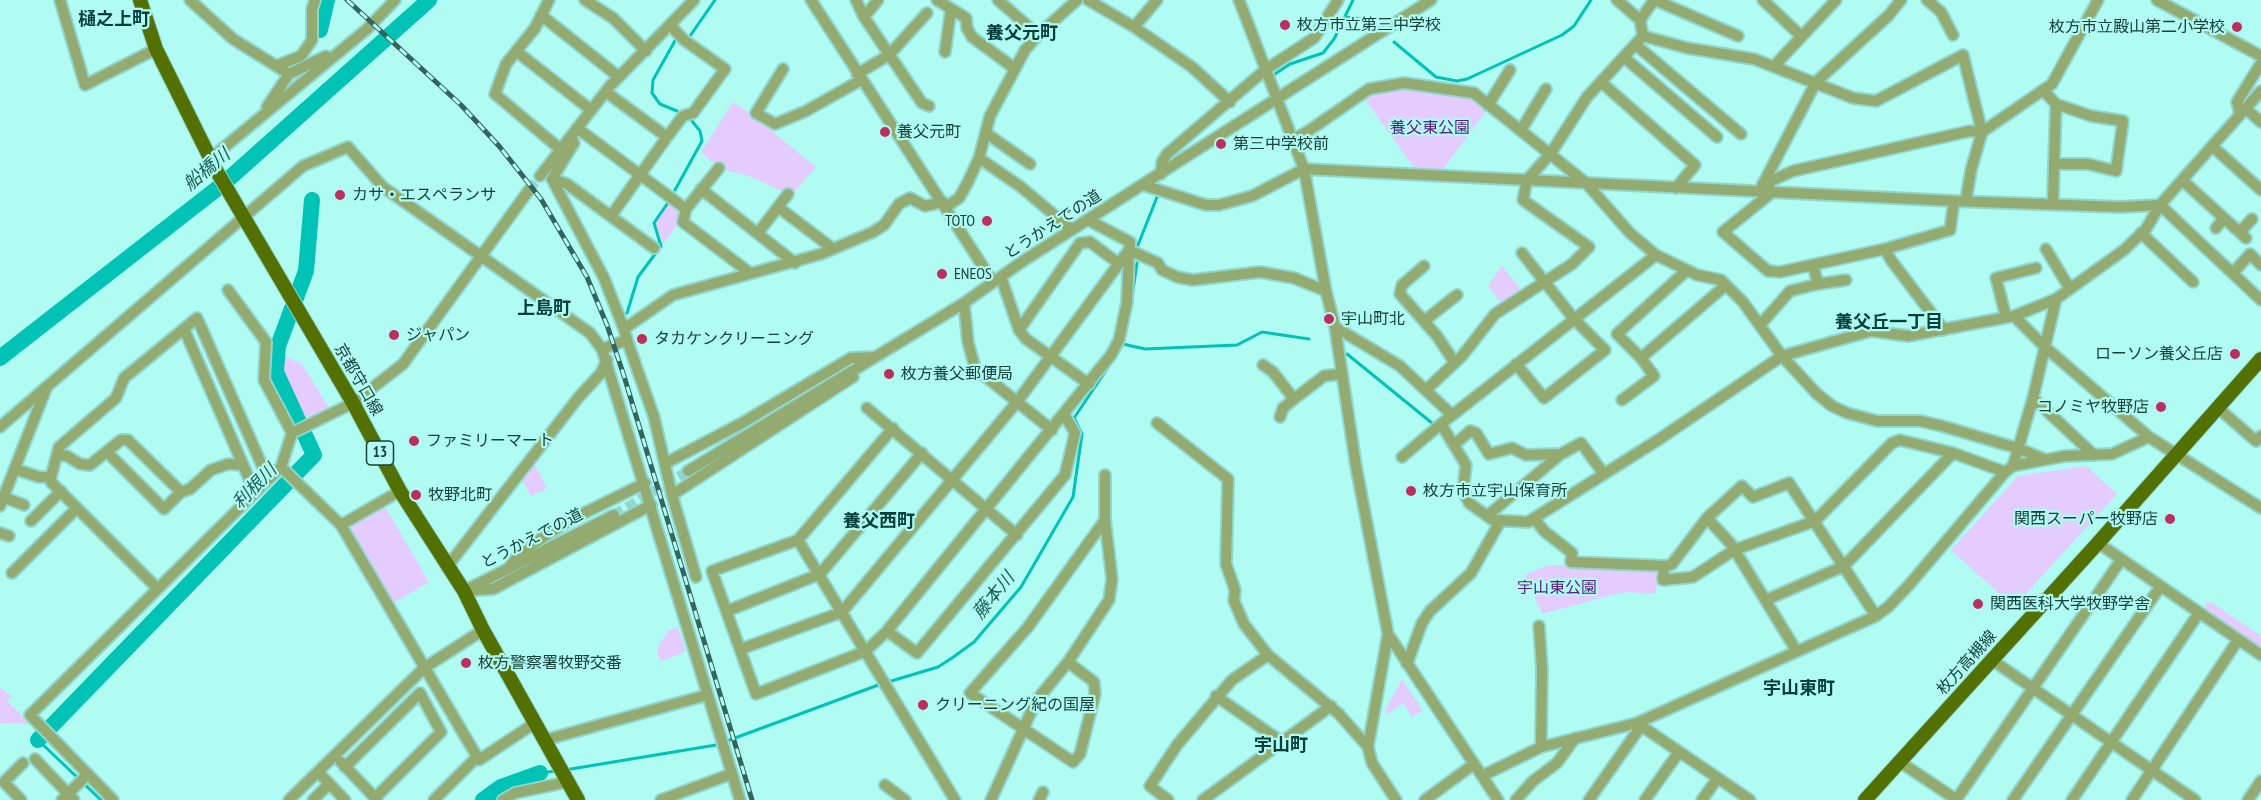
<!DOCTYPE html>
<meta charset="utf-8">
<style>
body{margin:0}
canvas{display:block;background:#b0fbf2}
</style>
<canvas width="2261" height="800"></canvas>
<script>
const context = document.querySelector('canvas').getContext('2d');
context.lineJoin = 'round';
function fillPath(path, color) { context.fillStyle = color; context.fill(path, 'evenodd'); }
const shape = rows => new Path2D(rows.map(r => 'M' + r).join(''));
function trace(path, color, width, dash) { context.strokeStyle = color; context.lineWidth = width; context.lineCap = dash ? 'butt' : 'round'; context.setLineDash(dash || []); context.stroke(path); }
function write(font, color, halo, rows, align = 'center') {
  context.font = font + ' "PT Sans Narrow","Noto Sans JP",sans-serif'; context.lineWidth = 4.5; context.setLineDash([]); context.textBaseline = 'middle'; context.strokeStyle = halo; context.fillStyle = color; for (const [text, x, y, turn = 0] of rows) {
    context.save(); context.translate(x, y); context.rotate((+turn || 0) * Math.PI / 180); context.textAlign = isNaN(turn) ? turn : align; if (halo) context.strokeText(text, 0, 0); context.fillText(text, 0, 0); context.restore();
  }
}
const green = shape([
 [1405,88,1470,98,1487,110,1438,176,1419,175,1365,99,1371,94],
 [733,102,769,126,775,134,816,167,794,192,788,194,749,176,719,168,701,152],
 [668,204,678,210,678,224,663,244,655,223],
 [1502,266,1522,291,1501,302,1488,286],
 [283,355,302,364,329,408,303,419,281,373],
 [534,463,547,488,531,496,522,480],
 [2086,466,2117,494,2014,607,1951,550,2018,476],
 [384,505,429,582,392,604,346,526],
 [1548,565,1570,565,1661,570,1655,594,1627,592,1608,596,1542,614,1525,575],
 [2211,602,2261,636,2261,648,2206,611,2205,604],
 [678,628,686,651,660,662,657,648,669,630],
 [1402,679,1423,711,1412,717,1403,703,1387,714,1385,711],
 [0,688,12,696,7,701,30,724,0,723]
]);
const stream = shape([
 [1346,17,1362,19,1370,25],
 [690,36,715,0],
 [676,39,653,80,652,93,660,104,677,111],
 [1394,42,1436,77,1457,81,1467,79,1562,35,1574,26,1591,0],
 [1275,74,1290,64,1323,53,1334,39,1353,0],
 [675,190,702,141,700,131,692,121],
 [1138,245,1157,197],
 [1132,297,1137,263],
 [627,313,638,277,661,246,654,223,667,204],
 [1121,348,1123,344,1145,349,1237,345,1262,332,1309,339],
 [1347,354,1432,423],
 [888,682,938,667,952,658,974,642,1021,587,1073,497,1082,434,1074,418,1109,366],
 [38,740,101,800],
 [565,770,716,745,881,684],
 [540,773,556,771]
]);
const river = shape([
 [320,30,327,0],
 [0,358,223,184,429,0],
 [38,740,314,455,276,372,278,346,306,271,312,200],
 [483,800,501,787,540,773]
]);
const minorTunnel = shape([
 [529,190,540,176],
 [614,515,688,471]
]);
const minor = shape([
 [60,0,85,85,156,49],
 [190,0,233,39,289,74],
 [549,0,535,28,506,64,495,94,560,149],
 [585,0,613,18,646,51],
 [811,0,993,282],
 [856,0,864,17,922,103,929,106],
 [937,0,966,18,967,28,972,37,1014,68],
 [998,0,1038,35],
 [1088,0,1134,27,1192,67,1230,102],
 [1239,0,1304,169,1326,291,1335,327,1356,466,1388,634,1498,800],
 [1655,0,1738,36],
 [1763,0,1801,36],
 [1927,0,1941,12,1953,35],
 [2157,0,2261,56],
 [541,15,619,77],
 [864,17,878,0],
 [1640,20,1654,0],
 [1134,27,1157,0],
 [1643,36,1687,48,1754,59,1853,98,1876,101,1963,55,1982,132,1971,170,1966,200],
 [1636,45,1741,134],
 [516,51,591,110],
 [945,52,951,9],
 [1625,58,1717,137],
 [1775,65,1836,0],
 [276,66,301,56,312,40,312,9,315,0],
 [783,69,756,113,775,124,806,111,861,80],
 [857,74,889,55,927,13],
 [1601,82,1695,165,1676,188],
 [2043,90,2056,104,2091,116,2123,121,2116,171,2088,164,2054,164,2056,104],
 [606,92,667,137],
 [1488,105,1510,70],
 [267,107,289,74,326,56],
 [2245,108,2261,122],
 [2240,114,2237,102,2261,63],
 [577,128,686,209],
 [1521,130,1546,89],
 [986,133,1030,164],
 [571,137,574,143,552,179,604,278,624,329],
 [1292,140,1307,132,1369,89,1404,83,1474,93,1586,183,1630,233,1656,255,1697,275,1721,280,1743,302,1782,356,1871,331,1908,336,2014,316,2045,347,2149,437,2261,508],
 [2212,146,2261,190],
 [979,158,1021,187,1072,230],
 [210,159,367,29,395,0],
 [719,168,686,209,683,222,750,273],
 [1161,174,1162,162,1167,154,1265,70,1314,38,1338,0],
 [540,176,610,86,694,0],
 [552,179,567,184,654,248],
 [2182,180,2246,238],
 [1143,185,1206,205,1219,205,1252,196,1304,169,1954,201,2121,207,2160,205,2261,300],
 [1762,186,1768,188,1771,181,1793,171,1970,131,1982,132,2052,84,2098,0],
 [1762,186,1816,82,1889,15,1901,0],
 [701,189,795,263],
 [1771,193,1723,232,1768,271,1780,272,1885,249],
 [2053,204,2054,164],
 [778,207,832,248],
 [946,207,959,198,967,184,979,158,990,116,1025,50,1038,35,1077,0],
 [611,216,667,137,683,116,693,113,725,69,684,40,671,26],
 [1088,220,1130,242,1129,250,1158,263,1162,270,1177,277,1193,280,1260,272,1294,278,1326,291],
 [2216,228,2224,218],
 [2240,232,2252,219],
 [758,233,788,194],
 [2141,233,2193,282],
 [2046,249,2070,289],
 [1656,255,1441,424,1466,465,1463,490,1469,503,1493,520,1528,522,1658,440,1782,356,1816,393,1832,406,1847,413,1877,421,1920,421,1942,426,2020,449,2044,459],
 [1424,266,1402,285,1400,294,1437,336,1455,363],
 [1686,271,1617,334,1641,358,1726,285],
 [2233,273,2250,254,2261,265],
 [1001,277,1019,330,1026,339,1089,384],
 [1818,284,1846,280],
 [228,290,266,342,264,380,292,433],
 [964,303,968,342,975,368,1052,430],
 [2014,316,2056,299],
 [2006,317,1996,278,2036,268],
 [1424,321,1457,295],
 [1761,324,1790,291,1818,284,1813,265],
 [1335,327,1400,366,1451,414],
 [184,329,254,490],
 [1019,330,1080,243,1090,242,1118,263],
 [1944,330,1891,260,1885,249,1950,230,1954,201],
 [627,340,654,417,672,495,696,577],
 [602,349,627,340,624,329,673,295,821,254,873,232,884,225,899,204,910,198,925,206,943,202],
 [1516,364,1544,398,1605,350,1574,319,1522,253],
 [1263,365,1273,372,1294,399,1324,376,1341,374],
 [1427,389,1462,356,1495,314,1572,264,1589,247,1523,200,1527,180,1551,153,1587,97,1643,36,1640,20,1617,0],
 [2033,398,2094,455],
 [1622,400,1654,376,1641,358],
 [867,408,1017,535],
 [2218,408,2256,441,2261,436],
 [1280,417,1283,408,1294,399],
 [1157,423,1228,479,1226,564,1235,590,1234,601,1244,624,1268,655],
 [0,427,303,166,348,147,383,187,590,333,602,349,740,800],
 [893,428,798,540,712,571,756,694,866,651,887,631,917,653,1065,475,1075,433,1064,414],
 [1454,445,1470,431,1476,433,1489,454,1512,448,1526,455,1561,454],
 [107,452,164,509,181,492],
 [57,455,67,456,80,464,90,465,121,440,128,440,181,492,190,489,211,470,228,464,243,465],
 [1402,457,1441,424],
 [666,463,742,423,851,358,875,357],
 [2013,466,2033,398,2056,299,2124,250,2146,229,2160,205,2261,91],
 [281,467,341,525,479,760,535,723],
 [15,469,39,477,51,477],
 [688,471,964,303,1023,261,1431,0],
 [672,495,853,377],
 [3,497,24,505],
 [0,506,46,389],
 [1487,516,1561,454,1581,443,1604,474],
 [1534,518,1544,531,1572,553,1571,562,1667,566,1672,564,1707,518,1742,486,1753,497,1789,483,1876,616],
 [1707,518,1731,544,1796,650],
 [31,521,61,491],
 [341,525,400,491],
 [0,533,9,536],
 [798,540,955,800],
 [2098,543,2261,655],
 [510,566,521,552,568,521,645,483],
 [1664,566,1663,580,1693,577,1734,550,1815,521,1892,443,1900,440,1953,453,2005,472],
 [447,567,578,398,601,373,607,360],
 [12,573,77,508],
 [157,588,51,482,51,477,59,447,116,398,124,378,197,318,268,479],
 [470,588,614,515],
 [464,591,493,589,651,505],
 [1766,600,1844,566,1953,453],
 [727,611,820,574,922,453],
 [1539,626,1542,670,1541,747],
 [887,631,1111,355,1119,340,1127,302,1129,250],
 [1388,634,1368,747,1372,763,1396,800],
 [741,649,842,612,1017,402,1129,250],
 [1992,660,2195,800],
 [1068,662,1094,682,1095,694,1080,754,1073,762,970,693,1028,627,1105,520],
 [1407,664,1422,623,1430,611,1471,573,1501,520],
 [1216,696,1282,742],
 [1637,723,1750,800],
 [545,740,707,695],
 [35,759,74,800],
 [341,762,377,800],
 [1900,762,1957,800],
 [345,767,420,693,441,732,375,798],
 [318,772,345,800],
 [1482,776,1541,747,1637,723,1876,616,1888,607,1909,585,2005,472,2013,466,2065,456,2112,454,2149,437],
 [885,785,905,800],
 [21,800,4,782,23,763],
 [62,800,88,774],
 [113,800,30,715,281,467,292,433,353,403,403,364,529,190],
 [289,800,424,668,483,630],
 [313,800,329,784],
 [434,800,477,757],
 [503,800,515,793,567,782],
 [661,800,731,774],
 [991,800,1036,701,1068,662,1109,600,1112,579,1105,520,1105,475],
 [1039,800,1043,792],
 [1168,800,1150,786,1177,745,1232,680,1268,655,1339,714,1368,747],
 [1203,800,1331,706],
 [1425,800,1474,764],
 [1516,800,1533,781,1557,763,1575,738],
 [1589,800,1641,726],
 [1645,800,1679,752],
 [1702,800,1717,779],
 [1956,800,2121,560],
 [2013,800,2160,587],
 [2072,800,2199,613],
 [2132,800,2238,640],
 [2248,800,2261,781]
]);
const major = shape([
 [140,0,156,49,216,170,353,403,400,491,464,591,483,630,578,800],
 [1865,800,2098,543,2261,359]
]);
const rail = shape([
 [347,0,461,105,499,146,541,199,587,277,607,325,624,376,752,800]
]);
const markers = [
 [1285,25,6,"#bc2e5c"],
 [2237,27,6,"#bc2e5c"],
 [885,132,6,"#bc2e5c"],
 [1221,144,6,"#bc2e5c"],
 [340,195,6,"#bc2e5c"],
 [987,221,6,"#bc2e5c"],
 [942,274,6,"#bc2e5c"],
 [1329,319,6,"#bc2e5c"],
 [394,335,6,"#bc2e5c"],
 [642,339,6,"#bc2e5c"],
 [2235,354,6,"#bc2e5c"],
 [889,374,6,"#bc2e5c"],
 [2161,407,6,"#bc2e5c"],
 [414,441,6,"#bc2e5c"],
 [1411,491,6,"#bc2e5c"],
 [416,495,6,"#bc2e5c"],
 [2170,519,6,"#bc2e5c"],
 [1978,604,6,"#bc2e5c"],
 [466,663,6,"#bc2e5c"],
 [923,705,6,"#bc2e5c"]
];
const shields = [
 [380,453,27]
];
const shieldNames = [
 ["13",380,453]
];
const poiNames = [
 ["枚方市立第三中学校",1297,25],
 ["枚方市立殿山第二小学校",2225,27,"right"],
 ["養父元町",897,132],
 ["第三中学校前",1233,144],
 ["カサ・エスペランサ",352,195],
 ["TOTO",975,221,"right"],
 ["ENEOS",954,274],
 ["宇山町北",1341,319],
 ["ジャパン",406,335],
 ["タカケンクリーニング",654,339],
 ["ローソン養父丘店",2223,354,"right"],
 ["枚方養父郵便局",901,374],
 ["コノミヤ牧野店",2149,407,"right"],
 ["ファミリーマート",426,441],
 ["枚方市立宇山保育所",1423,491],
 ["牧野北町",428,495],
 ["関西スーパー牧野店",2158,519,"right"],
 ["関西医科大学牧野学舎",1990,604],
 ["枚方警察署牧野交番",478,663],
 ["クリーニング紀の国屋",935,705]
];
const parkNames = [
 ["養父東公園",1430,128],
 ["宇山東公園",1557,588]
];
const streetNames = [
 ["とうかえでの道",1053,225,-33],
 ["京都守口線",358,380,60],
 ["とうかえでの道",532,539,-27],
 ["枚方高槻線",1967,663,-48]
];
const neighbourhoodNames = [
 ["樋之上町",114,20],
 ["養父元町",1022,34],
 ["上島町",544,309],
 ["養父丘一丁目",1889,323],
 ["養父西町",879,522],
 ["宇山東町",1799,689],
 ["宇山町",1281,746]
];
const waterNames = [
 ["船橋川",207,170,-40],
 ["利根川",255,487,-46],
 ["藤本川",994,596,-51]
];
fillPath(green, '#e4ccfe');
trace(stream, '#00c3b6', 3);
trace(river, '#00c3b6', 16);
trace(minorTunnel, '#91d6ce', 10, [10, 5]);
trace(minor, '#91d6ce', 14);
trace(major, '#91d6ce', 16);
trace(minor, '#93ab71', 10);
trace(major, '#527102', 14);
trace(rail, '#34645f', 5);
trace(rail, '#b0fbf2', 3, [9]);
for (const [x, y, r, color] of markers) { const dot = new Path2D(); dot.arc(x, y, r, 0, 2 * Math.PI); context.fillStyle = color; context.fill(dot); trace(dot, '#b0fbf2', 2); }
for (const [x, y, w] of shields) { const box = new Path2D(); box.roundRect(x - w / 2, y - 12, w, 24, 4.5); context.fillStyle = '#b0fbf2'; context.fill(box); trace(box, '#17413d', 1.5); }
write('bold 15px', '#17413d', null, shieldNames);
write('16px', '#17413d', '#b0fbf2', poiNames, 'left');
write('16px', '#592084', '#b0fbf2', parkNames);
write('16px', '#17413d', '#b0fbf2', streetNames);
write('bold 18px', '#043f3b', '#b0fbf2', neighbourhoodNames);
write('italic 18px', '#1d5c56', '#b0fbf2', waterNames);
</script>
